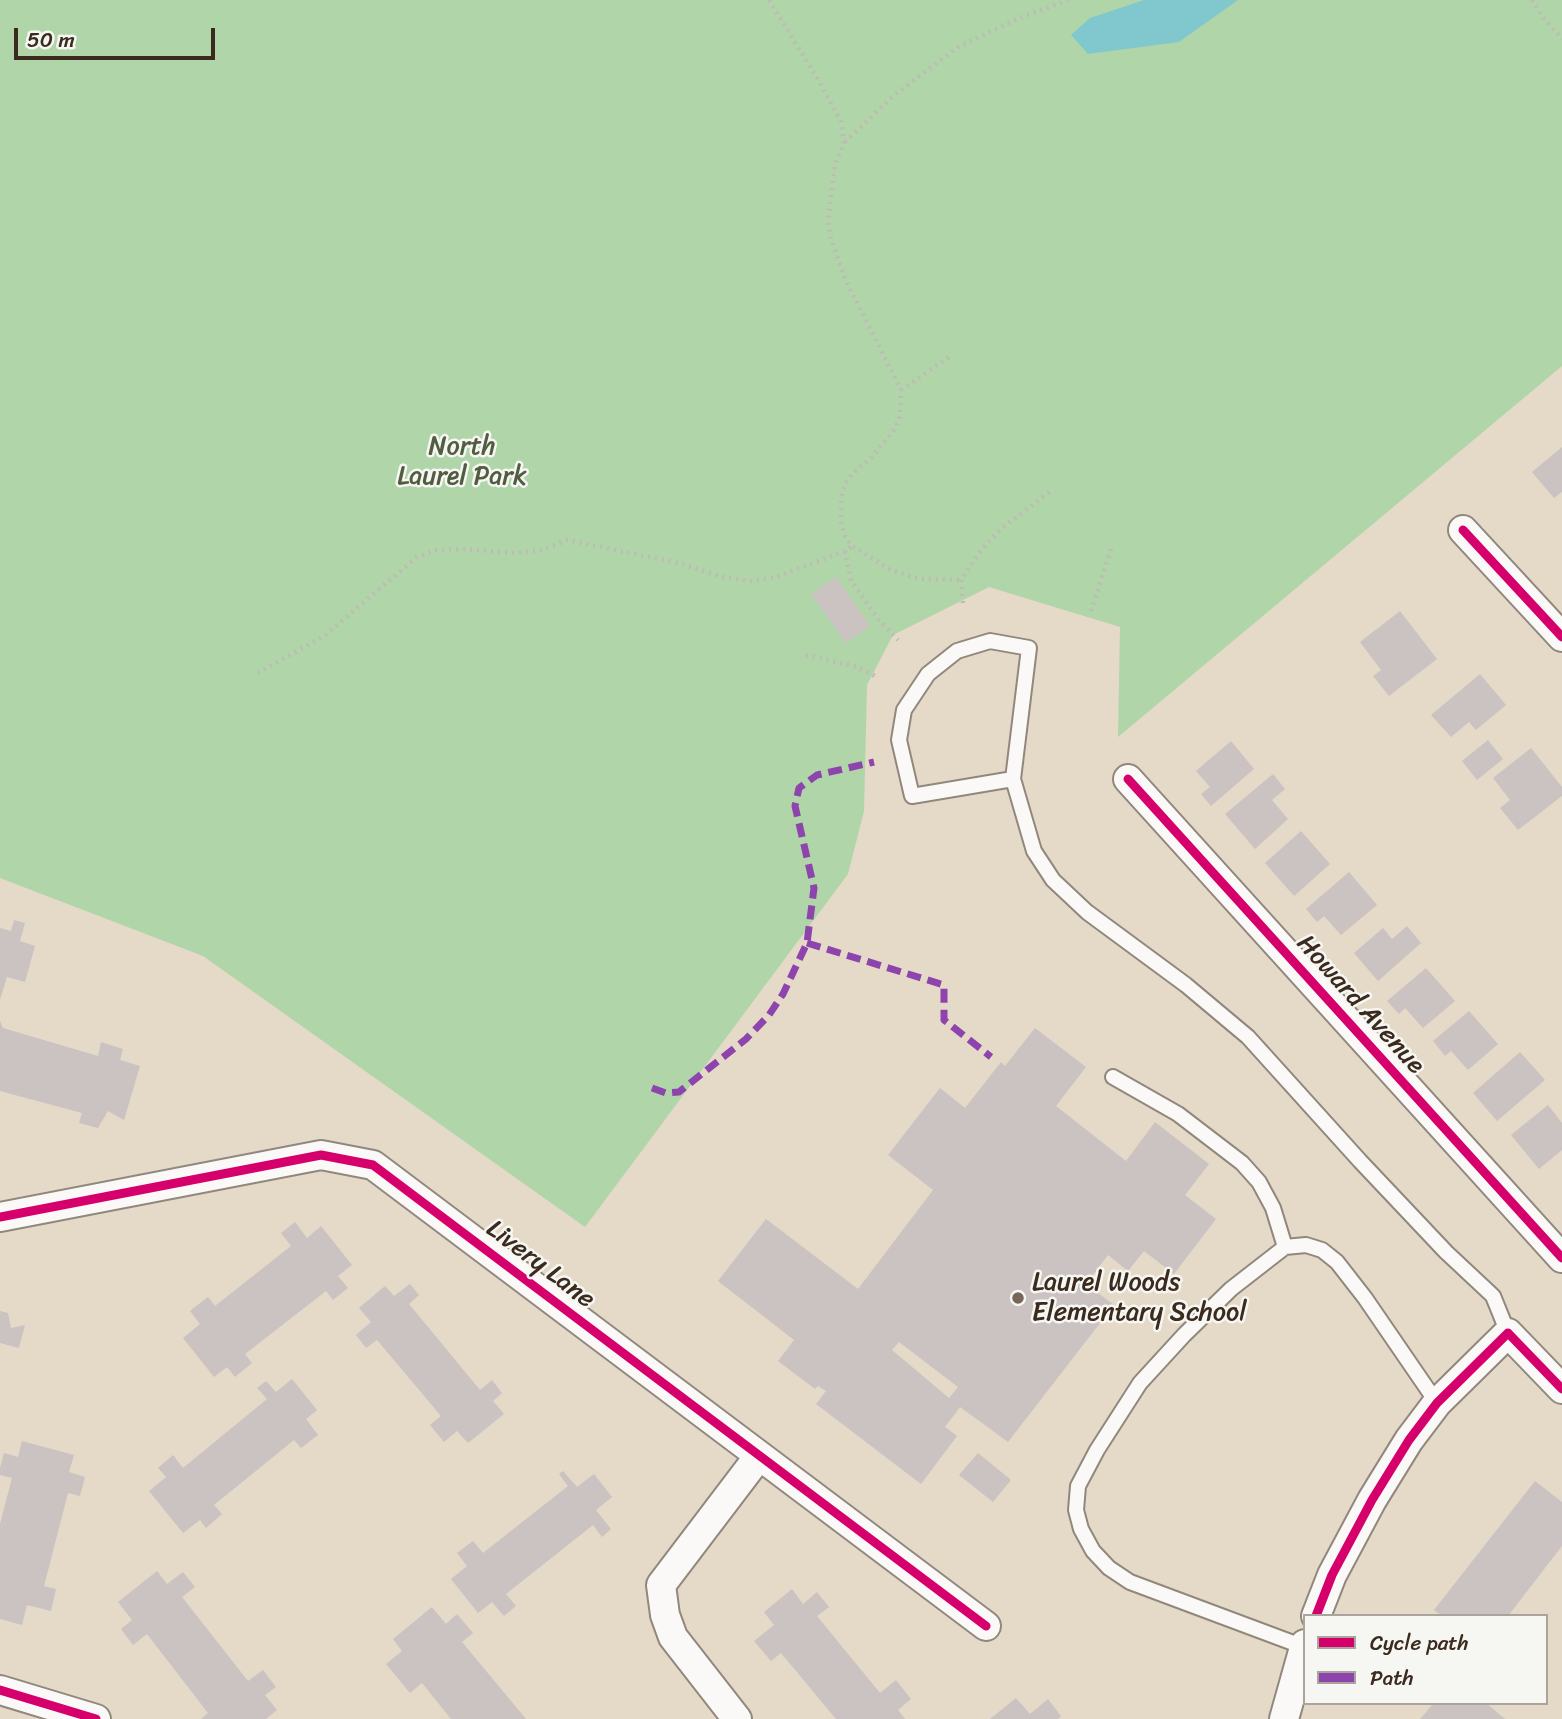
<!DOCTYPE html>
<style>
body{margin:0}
#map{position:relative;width:1562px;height:1719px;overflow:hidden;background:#e5d9c8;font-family:Sriracha,sans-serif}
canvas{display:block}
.legend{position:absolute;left:1303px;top:1614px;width:245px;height:91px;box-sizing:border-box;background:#f6f6f2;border:2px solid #aba49d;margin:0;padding:9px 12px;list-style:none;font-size:21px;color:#3b2a1e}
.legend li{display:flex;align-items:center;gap:14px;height:35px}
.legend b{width:35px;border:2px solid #aba49d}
.scale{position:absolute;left:14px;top:28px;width:201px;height:32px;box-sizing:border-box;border:4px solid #3b2a1e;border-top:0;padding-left:9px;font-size:21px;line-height:24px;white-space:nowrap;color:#3b2a1e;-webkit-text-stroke:5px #f6f6f2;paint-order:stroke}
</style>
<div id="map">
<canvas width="1562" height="1719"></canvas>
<ul class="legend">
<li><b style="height:9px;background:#d6006c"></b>Cycle path</li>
<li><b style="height:9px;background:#8e44ad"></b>Path</li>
</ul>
<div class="scale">50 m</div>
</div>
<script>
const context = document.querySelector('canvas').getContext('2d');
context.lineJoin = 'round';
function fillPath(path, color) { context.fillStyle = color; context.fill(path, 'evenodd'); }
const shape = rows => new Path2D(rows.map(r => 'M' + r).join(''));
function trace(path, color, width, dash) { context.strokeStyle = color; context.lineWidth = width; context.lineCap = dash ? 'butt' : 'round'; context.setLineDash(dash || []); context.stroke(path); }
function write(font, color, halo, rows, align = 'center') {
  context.font = font + ' Sriracha,sans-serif'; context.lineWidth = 5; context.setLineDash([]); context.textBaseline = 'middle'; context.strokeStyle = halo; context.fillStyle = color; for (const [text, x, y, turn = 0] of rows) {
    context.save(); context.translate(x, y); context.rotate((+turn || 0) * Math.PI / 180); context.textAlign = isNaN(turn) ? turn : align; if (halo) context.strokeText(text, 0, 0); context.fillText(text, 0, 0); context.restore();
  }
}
const green = shape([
 [0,0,1562,0,1562,366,1118,737,1120,627,989,587,893,635,867,685,864,811,848,874,585,1227,203,956,0,878]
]);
const water = shape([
 [1144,0,1238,0,1179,42,1088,54,1071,35,1090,18]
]);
const building = shape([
 [1562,447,1562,492,1554,498,1532,472],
 [836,577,870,626,846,643,811,594],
 [1400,611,1437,659,1389,696,1373,676,1381,670,1360,642],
 [1480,674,1506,705,1476,730,1469,722,1451,737,1431,715],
 [1488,740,1503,759,1477,780,1462,761],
 [1231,741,1254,769,1211,806,1201,794,1210,787,1196,771],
 [1531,748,1562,787,1562,796,1518,830,1500,808,1510,800,1493,778],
 [1273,774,1285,789,1272,800,1288,819,1255,849,1225,814],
 [1301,831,1330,864,1294,896,1265,863],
 [1349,872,1377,905,1341,935,1324,916,1317,922,1306,909],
 [14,920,25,923,20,941,35,946,25,982,7,977,0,1000,0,928,11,931],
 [1407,926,1421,943,1378,981,1354,953,1383,928,1392,939],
 [1426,968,1455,1001,1423,1028,1405,1008,1399,1014,1387,1001],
 [1469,1011,1498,1044,1468,1070,1451,1051,1445,1056,1433,1041],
 [0,1021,3,1028,98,1056,101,1042,123,1049,120,1060,140,1066,124,1120,108,1111,98,1128,79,1123,82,1113,0,1091],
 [1035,1028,1086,1067,1056,1106,1126,1161,1155,1122,1209,1164,1185,1195,1216,1219,1174,1274,1144,1251,1128,1271,1108,1255,1086,1284,1114,1305,1008,1442,960,1407,945,1427,957,1436,921,1484,816,1404,826,1391,818,1386,815,1389,778,1361,794,1340,718,1281,766,1219,858,1289,933,1190,888,1155,940,1088,965,1108,1001,1062,1005,1066],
 [899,1342,958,1387,949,1398,892,1350],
 [1520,1052,1545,1080,1497,1121,1473,1093],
 [1548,1105,1562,1123,1562,1150,1539,1169,1511,1135],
 [295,1222,307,1238,321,1226,352,1265,338,1276,348,1288,333,1300,326,1291,245,1354,252,1363,235,1377,227,1367,214,1377,183,1338,200,1324,190,1311,208,1297,215,1306,291,1246,281,1233],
 [410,1284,419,1295,409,1304,480,1390,492,1380,502,1393,493,1401,504,1414,468,1443,457,1431,444,1442,430,1425,441,1416,377,1340,366,1348,356,1335,371,1322,359,1308,385,1286,394,1296],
 [0,1311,8,1313,11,1328,25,1325,19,1348,0,1343],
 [292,1379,317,1410,306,1419,318,1435,301,1448,294,1440,214,1505,222,1514,206,1528,200,1520,183,1533,149,1491,166,1477,158,1468,173,1455,183,1468,267,1399,257,1388,266,1381,276,1392],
 [22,1441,74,1455,69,1472,85,1477,80,1496,68,1493,44,1586,56,1589,51,1611,27,1605,22,1625,0,1619,0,1524,12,1478,0,1475,0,1468,4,1453,18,1457],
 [978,1453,1011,1480,993,1502,959,1475],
 [563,1471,577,1487,594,1474,612,1497,596,1510,611,1529,602,1537,593,1525,506,1594,516,1606,504,1616,492,1602,478,1613,451,1579,467,1566,457,1553,473,1541,483,1553,568,1486,559,1474],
 [1535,1481,1562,1502,1562,1546,1508,1616,1442,1616,1434,1610],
 [157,1571,167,1584,183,1572,195,1587,182,1597,248,1681,263,1670,276,1687,265,1695,277,1710,266,1719,201,1719,208,1713,147,1634,133,1645,121,1629,132,1620,118,1602],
 [792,1589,803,1604,817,1592,829,1607,817,1616,880,1693,896,1680,911,1699,898,1710,905,1719,836,1719,781,1653,771,1661,754,1641,774,1625,764,1612],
 [432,1607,446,1624,457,1614,473,1633,462,1642,526,1719,451,1719,422,1683,410,1693,386,1664,402,1651,393,1639],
 [1016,1698,1030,1714,1048,1699,1061,1716,1058,1719,990,1719],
 [1434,1703,1486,1703,1505,1719,1420,1719]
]);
const path = shape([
 [769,0,820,83,841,122,844,143,835,164,828,221,831,239,846,281,901,390,900,416,895,429,871,458,852,474,845,484,841,500,841,522,845,536,852,546,891,570,921,579,961,580],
 [1532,0,1542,16,1562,39],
 [845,142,893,96,958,47,1017,19,1068,0],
 [901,390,952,355],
 [845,551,851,581,879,620,898,640],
 [963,603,961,580,982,549,1002,528,1051,491],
 [1091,611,1111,549],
 [806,655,858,667,875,676],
 [258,673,324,636,417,557,437,550,464,549,511,553,543,550,567,540,679,563,722,577,750,581,776,577,845,551,852,546]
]);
const lane = shape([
 [1013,779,912,796,899,740,904,710,928,674,957,651,990,641,1029,648,1013,779,1034,851,1053,880,1087,912,1186,985,1248,1037,1360,1161,1446,1252,1493,1296,1508,1333],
 [1113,1077,1178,1114,1242,1163,1259,1182,1273,1208,1285,1247],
 [1304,1647,1130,1582,1109,1568,1093,1551,1081,1529,1076,1510,1078,1486,1097,1450,1140,1383,1184,1335,1231,1289,1285,1247,1306,1245,1322,1250,1337,1262,1365,1298,1437,1403]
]);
const street = shape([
 [1463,530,1562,637],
 [1128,779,1562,1258],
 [0,1217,321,1155,373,1165,986,1626],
 [1316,1616,1332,1575,1372,1500,1409,1440,1437,1403,1508,1333,1562,1389],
 [0,1690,96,1719],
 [737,1719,673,1637,665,1615,661,1585,759,1456],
 [1284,1719,1305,1644]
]);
const quiet = shape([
 [807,943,944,985,944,1020,991,1057],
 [652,1088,666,1093,679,1092,746,1039,769,1015,783,994,807,943,814,888,795,806,799,788,817,775,874,762]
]);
const cycleway = shape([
 [1463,530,1562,637],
 [1128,779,1562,1258],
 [0,1217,321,1155,373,1165,986,1626],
 [1316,1616,1332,1575,1372,1500,1409,1440,1437,1403,1508,1333,1562,1389],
 [0,1690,96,1719]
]);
const markers = [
 [1018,1298,7,"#76675a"]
];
const parkNames = [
 ["North",462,447],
 ["Laurel Park",462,477]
];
const streetNames = [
 ["Howard Avenue",1360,1005,48],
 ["Livery Lane",540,1265,37]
];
const poiNames = [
 ["Laurel Woods",1032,1283],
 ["Elementary School",1032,1313]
];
fillPath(green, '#b0d5a9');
fillPath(water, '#81c8ce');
fillPath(building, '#cbc2c2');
trace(lane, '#91887d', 18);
trace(street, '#91887d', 32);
trace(path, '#bebab6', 4.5, [2, 5]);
trace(lane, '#fbf9f7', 14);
trace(street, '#fbf9f7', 28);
trace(quiet, '#8e44ad', 7, [14, 7]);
trace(cycleway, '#d6006c', 9);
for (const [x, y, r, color] of markers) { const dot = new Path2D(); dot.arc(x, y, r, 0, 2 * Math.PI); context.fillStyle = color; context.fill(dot); trace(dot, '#f6f6f2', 2.5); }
write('26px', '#515c40', '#f6f6f2', parkNames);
write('26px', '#3b2a1e', '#f6f6f2', streetNames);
write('26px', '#3b2a1e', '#f6f6f2', poiNames, 'left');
</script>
